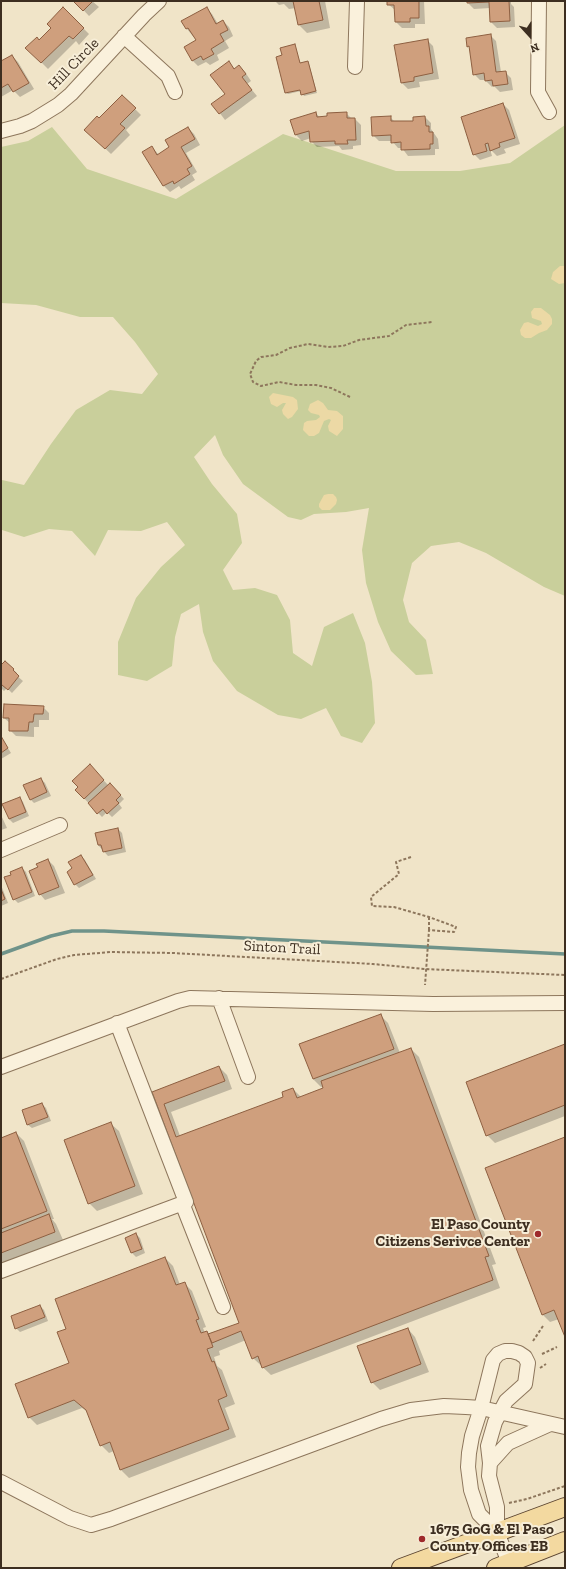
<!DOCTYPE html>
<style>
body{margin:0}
#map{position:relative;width:566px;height:1569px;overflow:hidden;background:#f0e4c8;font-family:"Zilla Slab",serif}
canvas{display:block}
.frame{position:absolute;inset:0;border:2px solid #3d2e20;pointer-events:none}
.north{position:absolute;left:510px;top:16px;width:40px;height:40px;-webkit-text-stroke:3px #f7eed8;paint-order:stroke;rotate:159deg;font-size:11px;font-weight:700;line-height:16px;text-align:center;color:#3d2e20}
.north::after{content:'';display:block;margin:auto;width:14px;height:18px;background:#3d2e20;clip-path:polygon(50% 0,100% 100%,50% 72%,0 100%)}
</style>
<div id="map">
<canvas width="566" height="1569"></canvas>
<div class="frame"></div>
<div class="north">N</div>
</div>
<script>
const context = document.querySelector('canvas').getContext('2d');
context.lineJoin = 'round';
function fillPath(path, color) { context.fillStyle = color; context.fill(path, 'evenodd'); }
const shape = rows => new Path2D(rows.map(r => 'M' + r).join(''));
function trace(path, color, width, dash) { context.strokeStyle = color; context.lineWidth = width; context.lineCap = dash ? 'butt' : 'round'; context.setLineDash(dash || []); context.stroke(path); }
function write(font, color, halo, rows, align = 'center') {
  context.font = font + ' "Zilla Slab",serif'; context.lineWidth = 4; context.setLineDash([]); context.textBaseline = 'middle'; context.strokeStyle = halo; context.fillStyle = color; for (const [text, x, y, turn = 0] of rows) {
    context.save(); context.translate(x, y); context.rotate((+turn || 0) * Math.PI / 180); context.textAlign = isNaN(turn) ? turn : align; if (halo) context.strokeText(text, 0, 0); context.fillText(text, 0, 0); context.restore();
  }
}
const green = shape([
 [565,125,565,596,544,587,486,553,459,542,431,546,412,563,403,600,409,622,426,640,433,674,416,675,391,651,378,622,366,583,362,550,369,508,346,512,314,514,301,520,288,517,243,484,223,455,215,435,194,457,212,484,237,514,242,543,223,570,233,590,255,588,277,595,290,620,293,653,312,666,324,627,353,613,365,643,372,682,375,723,362,743,341,736,326,708,301,719,278,715,237,691,213,661,203,632,199,604,181,614,175,637,172,666,147,681,118,675,118,642,136,598,161,567,185,545,167,522,141,531,108,530,95,556,72,531,49,529,24,537,2,530,1,456,2,480,24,485,51,444,76,410,110,390,142,394,158,374,135,342,113,317,80,317,36,305,1,303,1,147,28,141,52,127,87,169,176,199,283,134,396,171,460,171,510,163]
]);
const sand = shape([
 [560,266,565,266,565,283,559,284,551,279,553,272],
 [534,308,541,308,550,315,552,319,552,324,547,330,539,333,531,338,525,338,521,335,520,330,524,323,528,322,538,326,542,324,541,321,532,318,531,312],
 [273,393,293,397,297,400,298,409,292,417,288,419,283,414,282,410,286,403,283,403,277,407,271,404,269,397],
 [318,400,323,403,328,410,337,411,343,416,343,429,337,436,329,431,328,426,331,420,329,419,324,421,319,433,314,436,309,436,303,430,304,423,307,421,316,420,320,417,319,415,311,413,308,410,310,404],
 [328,494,333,494,336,497,337,500,336,504,330,510,322,510,319,507,319,504,324,495]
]);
const shadow = shape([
 [75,1,92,1,99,7,89,16],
 [275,1,325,1,330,28,307,33,299,25,296,8,289,9,284,4,279,5],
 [388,1,424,1,425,24,415,24,415,28,402,28,396,22,395,10,388,4],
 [468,1,511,1,511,4,514,7,515,27,497,28,491,22,490,8,474,9,468,3],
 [63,8,89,34,79,45,76,41,48,69,27,48,40,41,53,28],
 [206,8,212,14,218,24,223,21,229,27,233,36,225,41,229,48,217,55,219,60,210,65,206,62,198,66,192,60,197,41,187,29],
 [490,35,496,41,501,72,505,72,511,78,513,90,500,92,494,86,492,87,485,80,480,80,474,74,471,48,468,46],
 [427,40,433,46,439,79,419,82,420,87,408,89,402,83],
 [294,46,300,64,307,62,309,64,317,93,304,96,301,91,288,94,286,93,277,58,284,56],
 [12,56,18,62,34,89,20,97,13,90,1,97,1,62],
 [229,63,235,69,239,66,245,72,251,81,247,84,257,96,225,120,213,104,226,94],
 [122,96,141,115,126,130,130,135,111,154,86,130,100,119],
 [503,104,509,110,520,144,504,149,506,153,497,156,490,149,492,156,480,160,474,154],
 [316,113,320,118,346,113,352,119,355,119,361,125,361,145,353,146,353,149,342,150,339,146,317,147,311,141,311,138,302,141,296,135,292,121],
 [390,117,395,122,414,122,425,117,431,123,431,129,438,139,439,149,435,149,435,155,408,156,402,148,398,148,392,141,379,141,373,135],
 [188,128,194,134,200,145,186,153,197,172,192,175,195,180,181,189,179,186,170,192,164,186,144,152,152,147,159,155,170,148],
 [5,662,17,673,16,675,23,681,12,693,7,688,4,691,1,688,1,667],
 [43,707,49,713,49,720,39,720,39,727,34,727,34,737,16,736,10,730,10,723,4,718],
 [1,737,11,753,1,759],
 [90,766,109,786,114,788,124,799,119,804,122,808,112,817,107,812,102,817,76,790,79,787],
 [41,779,45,783,51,796,34,803,30,799],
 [20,798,23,802,29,816,13,823,9,819],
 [1,815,7,828,1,830],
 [118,829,122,833,126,852,108,856,98,845],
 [81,856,85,860,96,879,79,888,75,884,73,869],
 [48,860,54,866,65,893,45,900,40,894,39,868],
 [22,868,26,872,35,896,18,903,14,899],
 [1,885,8,903,1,906],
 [380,1015,388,1023,400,1053,411,1049,419,1057,496,1264,492,1265,500,1288,271,1375,253,1358,246,1340,219,1351,220,1355,214,1357,217,1366,222,1370,235,1404,225,1408,236,1437,129,1478,121,1470,114,1451,109,1453,101,1445,88,1412,82,1408,37,1425,29,1417,70,1364,68,1329,165,1258,173,1266,180,1285,184,1283,192,1291,206,1327,203,1328,205,1333,207,1332,210,1335,240,1323,154,1092,219,1067,227,1075,232,1089,171,1112,180,1136,285,1097,293,1089,301,1097,325,1088,324,1086,321,1087,313,1079],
 [565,1045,565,1116,495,1143,487,1135],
 [42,1104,46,1108,51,1121,32,1128,28,1125],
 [111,1124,119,1131,143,1194,97,1211,89,1203],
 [16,1133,24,1141,54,1219,52,1219,56,1224,63,1240,1,1264,1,1139],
 [565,1138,565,1334,559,1319,550,1322,542,1314],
 [136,1234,140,1238,145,1253,136,1257,132,1253],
 [40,1306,44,1310,48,1321,20,1332,16,1328],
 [408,1329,415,1337,429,1372,380,1390,372,1382]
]);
const stream = shape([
 [1,954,51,936,72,931,104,931,565,954]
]);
const building = shape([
 [73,1,93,1,83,11,73,1],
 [293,1,319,1,323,20,298,25,293,1],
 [387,1,419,1,419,18,410,18,410,22,395,22,394,5,387,5,387,1],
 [467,1,509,1,510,21,490,22,489,2,467,3,467,1],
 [63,7,84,28,73,39,69,36,41,63,25,48,37,37,39,40,51,28,47,24,63,7],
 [207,7,216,24,223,20,228,30,220,34,224,41,211,49,214,54,203,60,201,56,192,61,184,47,196,40,188,28,186,29,181,21,207,7],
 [491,34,496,72,506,71,508,84,493,86,492,80,485,81,484,73,473,75,469,46,467,47,466,38,491,34],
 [428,39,433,73,414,77,414,81,401,83,394,45,428,39],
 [295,44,300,63,308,61,316,91,301,95,300,90,285,93,276,57,282,55,280,48,295,44],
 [12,55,29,83,13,92,8,84,1,88,1,61,12,55],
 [229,61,234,69,239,65,246,74,242,77,252,90,219,114,211,104,225,94,210,75,229,61],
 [122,95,136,108,120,124,125,128,105,149,84,130,97,116,99,118,122,95],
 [503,103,515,138,499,143,500,147,490,151,488,143,485,144,487,151,473,155,461,117,503,103],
 [316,112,317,117,327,116,327,113,347,112,347,118,355,118,356,140,347,140,348,144,335,144,335,141,310,142,309,131,295,135,290,120,316,112],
 [391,116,391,121,413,121,413,117,425,116,426,126,429,126,429,132,433,132,433,144,430,144,430,149,401,150,401,142,391,143,391,135,372,136,371,117,391,116],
 [188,127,195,139,181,147,192,166,187,169,190,174,174,184,173,181,163,186,142,152,152,146,157,155,169,147,165,140,188,127],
 [5,661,14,669,13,670,19,676,8,690,2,685,1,686,1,665,5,661],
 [4,704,44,706,43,714,34,714,33,722,29,722,28,731,9,731,9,718,3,718,4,704],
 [1,736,8,748,1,753,1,736],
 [90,764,104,780,84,799,75,790,78,787,72,781,90,764],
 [41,778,47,792,30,800,23,785,41,778],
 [110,783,121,795,116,800,119,803,107,814,103,809,97,814,88,803,110,783],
 [20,797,26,812,9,819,2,804,20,797],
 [118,828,122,848,103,852,101,845,98,845,95,833,118,828],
 [81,855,93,875,74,885,67,872,72,868,68,862,81,855],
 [48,859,59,887,39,895,29,871,38,867,36,864,48,859],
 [22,867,32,892,13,900,4,877,11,875,10,872,22,867],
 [1,889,5,899,1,901,1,889],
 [381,1014,394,1049,313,1079,299,1044,381,1014],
 [565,1044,565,1105,486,1136,466,1082,565,1044],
 [411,1048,489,1256,485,1257,493,1280,262,1368,258,1356,252,1359,241,1331,212,1343,208,1334,239,1323,152,1092,219,1066,225,1081,164,1104,176,1137,283,1097,282,1092,293,1088,297,1098,323,1088,321,1081,411,1048],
 [42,1103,48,1117,27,1125,22,1110,42,1103],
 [111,1122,135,1186,88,1204,64,1140,111,1122],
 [16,1132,47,1211,1,1229,1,1138,16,1132],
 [565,1137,565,1337,554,1310,542,1315,485,1168,565,1137],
 [49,1214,55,1232,1,1253,1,1233,49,1214],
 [136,1233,142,1249,131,1253,125,1238,136,1233],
 [165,1257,176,1285,185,1282,199,1319,196,1320,201,1333,207,1331,213,1347,207,1349,212,1362,214,1361,227,1396,218,1400,229,1429,120,1470,110,1442,100,1446,86,1410,74,1400,28,1418,15,1384,69,1363,57,1332,66,1329,55,1299,165,1257],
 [40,1305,45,1317,15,1329,11,1316,40,1305],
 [408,1328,421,1364,371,1383,357,1346,408,1328]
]);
const path = shape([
 [350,397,331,388,316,385,296,385,279,382,261,386,253,382,250,374,256,361,261,357,276,355,290,348,308,344,328,347,343,346,359,340,389,336,406,325,432,322],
 [411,857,396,862,399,874,371,897,372,906,394,907,429,917,456,927,454,932,429,930,425,985],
 [429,930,429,917],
 [1,979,57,959,74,955,111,952,173,953,373,964,424,969,565,975],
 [533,1341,543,1326],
 [542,1354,557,1347],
 [540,1368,546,1364],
 [509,1503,527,1499,565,1486]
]);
const minor = shape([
 [539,1,538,92,549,112],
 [124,36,168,76,175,92],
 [355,67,357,1],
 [1,131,20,126,32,121,58,105,71,94,144,15,159,1],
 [1,850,60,825],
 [219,998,248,1077],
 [1,1067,178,1001,190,998,433,1004,565,1003],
 [182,1203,223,1307],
 [1,1271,186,1202,117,1023],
 [490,1463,488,1446,495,1422,506,1401,525,1384,528,1363,525,1357,519,1353,512,1351,505,1351,498,1354,493,1360,481,1408,472,1436,469,1453,468,1467,471,1490,479,1514,497,1532,511,1568],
 [1,1482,70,1518,91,1525,111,1519,381,1419,411,1410,444,1406,466,1407,481,1408,565,1427],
 [497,1532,497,1507,489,1476,490,1463,508,1443,550,1424]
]);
const major = shape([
 [401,1568,565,1507],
 [496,1568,565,1541]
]);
const markers = [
 [538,1234,4,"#9e2a2b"],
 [422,1539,4,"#9e2a2b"]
];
const streetNames = [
 ["Hill Circle",74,64,-46],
 ["Sinton Trail",282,948,3]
];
const poiNames = [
 ["El Paso County",530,1225],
 ["Citizens Serivce Center",530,1242],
 ["1675 GoG & El Paso",430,1530,"left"],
 ["County Offices EB",430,1547,"left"]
];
fillPath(green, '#c9cf9b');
fillPath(sand, '#ecd9a5');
fillPath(shadow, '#0003');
trace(stream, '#6f938a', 3.5);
fillPath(building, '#cf9f7d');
trace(building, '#8d5f41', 1);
trace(minor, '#8d765c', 16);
trace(major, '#5b4430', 20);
trace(path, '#8d765c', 2, [3, 2]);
trace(minor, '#faf1dc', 14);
trace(major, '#f3d9a0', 18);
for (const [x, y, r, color] of markers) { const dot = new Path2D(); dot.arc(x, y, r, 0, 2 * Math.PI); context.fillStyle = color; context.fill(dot); trace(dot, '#f7eed8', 1.5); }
write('15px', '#3d2e20', '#f7eed8', streetNames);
write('bold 15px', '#3d2e20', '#f7eed8', poiNames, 'right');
</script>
